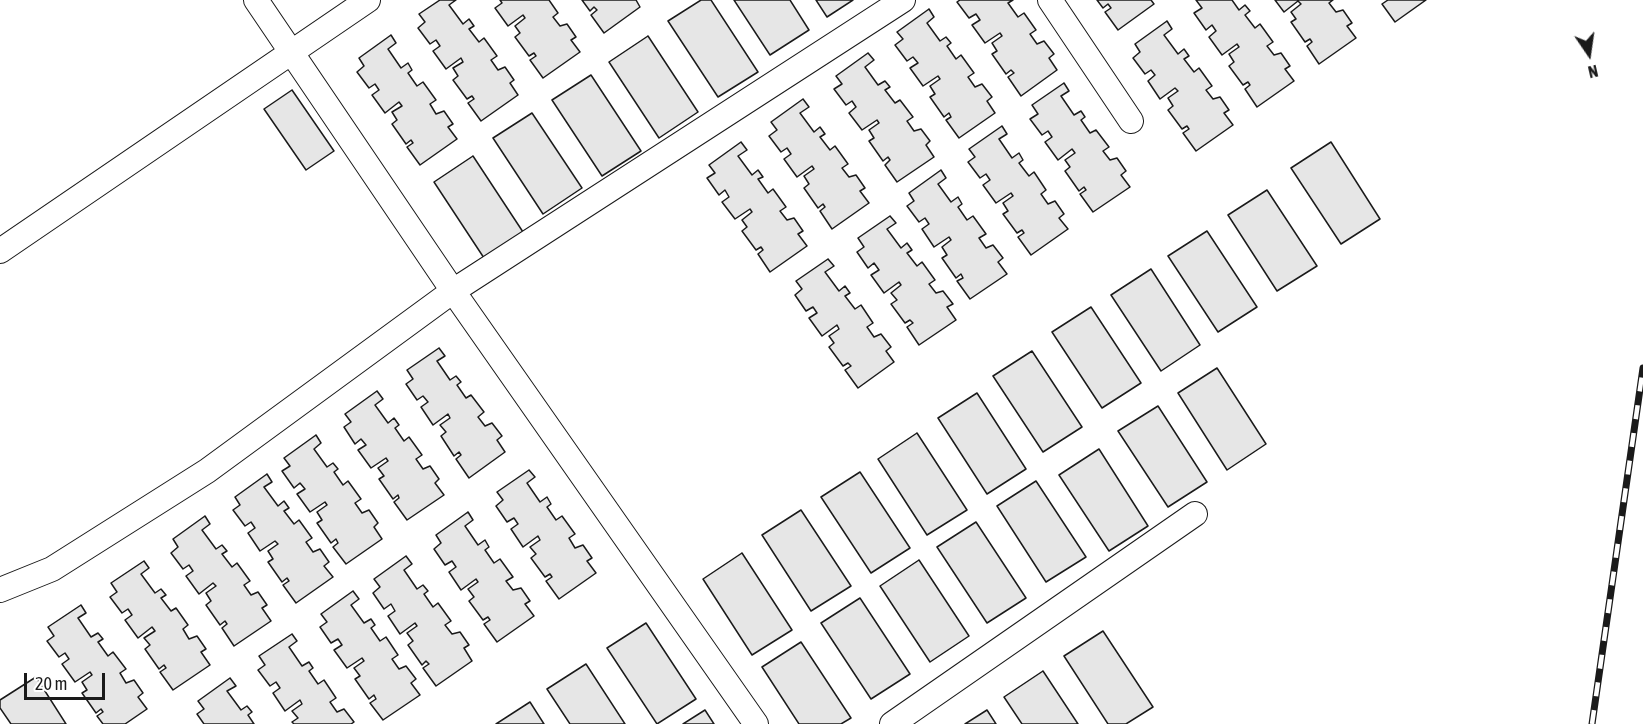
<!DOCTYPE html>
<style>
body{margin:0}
#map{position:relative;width:1643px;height:724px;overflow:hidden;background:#fff;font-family:"Asap Condensed",sans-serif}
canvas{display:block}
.north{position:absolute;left:1559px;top:24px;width:60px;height:60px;-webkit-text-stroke:4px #fff;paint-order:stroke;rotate:167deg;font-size:16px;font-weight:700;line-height:24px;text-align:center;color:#1a1a1a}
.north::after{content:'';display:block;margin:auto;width:21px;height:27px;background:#1a1a1a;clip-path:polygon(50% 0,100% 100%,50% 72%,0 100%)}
.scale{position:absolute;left:24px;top:673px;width:81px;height:27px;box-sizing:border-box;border:3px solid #1a1a1a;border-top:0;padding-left:8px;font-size:18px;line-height:21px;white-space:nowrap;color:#1a1a1a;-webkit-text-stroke:4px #fff;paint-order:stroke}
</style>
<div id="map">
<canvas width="1643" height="724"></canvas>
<div class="north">N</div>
<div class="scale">20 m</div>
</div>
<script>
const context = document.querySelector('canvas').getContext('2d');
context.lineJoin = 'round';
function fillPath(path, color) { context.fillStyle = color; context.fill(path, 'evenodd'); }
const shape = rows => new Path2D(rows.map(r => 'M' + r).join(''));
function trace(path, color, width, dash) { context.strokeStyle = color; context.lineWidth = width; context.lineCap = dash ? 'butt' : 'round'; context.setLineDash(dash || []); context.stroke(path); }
const building = shape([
 [440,0,456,0,449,5,463,24,469,19,474,26,469,29,479,42,484,38,497,56,491,60,498,70,505,67,514,80,510,83,518,95,481,121,468,103,474,99,472,96,467,99,453,80,458,76,453,68,463,62,461,58,446,69,433,51,440,46,436,40,430,44,418,28,425,22,419,14,440,0],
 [500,0,549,0,558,13,553,17,560,26,567,24,576,37,571,40,580,52,543,78,530,60,536,56,534,53,529,56,515,37,520,33,515,26,525,18,523,15,508,26,495,8,502,3,500,0],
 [582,0,636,0,640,7,604,33,591,15,597,10,594,7,590,11,582,0],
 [701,0,711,0,758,72,718,97,668,21,701,0],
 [734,0,790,0,809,30,770,55,734,0],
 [816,0,853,0,827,17,816,0],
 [960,0,1013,0,1008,3,1018,17,1024,13,1036,30,1030,34,1037,44,1044,41,1054,54,1049,58,1057,70,1021,96,1008,77,1014,73,1011,70,1006,74,992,54,997,51,992,43,1002,36,1000,33,985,43,972,25,980,20,976,14,969,18,957,2,960,0],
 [1097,0,1151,0,1154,4,1118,30,1105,12,1111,8,1108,4,1103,8,1097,0],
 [1196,0,1232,0,1239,10,1245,5,1250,11,1245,15,1255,28,1260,24,1273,42,1267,46,1274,55,1281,53,1290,66,1285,69,1294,81,1257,107,1245,89,1250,85,1248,82,1243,85,1229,66,1234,62,1229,54,1239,47,1237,44,1222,55,1209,37,1216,31,1212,25,1206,30,1194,13,1202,8,1196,0],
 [1275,0,1333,0,1329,3,1336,12,1343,10,1352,23,1347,26,1356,38,1319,64,1307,46,1312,42,1310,39,1305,42,1291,22,1296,19,1291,12,1301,4,1298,1,1284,12,1275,0],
 [1388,0,1426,0,1395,22,1382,4,1388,0],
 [929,9,934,17,927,23,940,41,946,37,951,43,947,46,956,59,961,55,974,73,968,77,975,87,982,84,992,97,987,101,995,113,959,138,946,120,951,117,949,113,944,117,930,97,935,94,930,86,940,79,938,76,923,86,910,68,918,63,913,57,907,61,895,45,903,39,897,32,929,9],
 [1167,21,1172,29,1164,35,1178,54,1184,49,1189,56,1184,59,1194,72,1199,68,1212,86,1206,90,1213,99,1220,97,1229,110,1224,113,1233,125,1196,151,1183,133,1189,129,1187,126,1182,129,1168,110,1173,106,1168,98,1178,91,1175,88,1160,99,1148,81,1155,75,1151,70,1145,74,1133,58,1140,52,1135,44,1167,21],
 [391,35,396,43,388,49,401,68,408,63,412,70,408,73,417,86,423,82,436,100,430,104,436,114,444,111,453,124,448,127,457,139,420,165,407,147,413,143,411,140,406,144,392,124,397,120,392,112,402,106,399,102,385,113,372,95,379,90,375,84,369,88,357,72,364,66,359,58,391,35],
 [648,36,698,112,659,138,609,62,648,36],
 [868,53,874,60,865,67,878,85,885,81,890,87,885,90,895,103,900,100,913,117,907,121,914,131,921,129,930,141,926,145,934,157,897,182,885,165,890,160,888,157,883,161,869,141,874,138,869,130,879,123,877,120,862,130,849,113,856,107,852,101,846,105,834,89,842,84,836,76,868,53],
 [591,75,641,151,602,176,552,100,591,75],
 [1064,83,1069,91,1061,96,1074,115,1081,111,1085,117,1081,120,1090,133,1096,130,1109,147,1103,151,1110,160,1117,158,1126,171,1121,175,1130,187,1093,212,1080,194,1086,190,1084,187,1079,191,1065,171,1070,167,1065,160,1075,153,1072,149,1058,160,1045,142,1052,137,1048,131,1042,135,1030,119,1038,114,1032,105,1064,83],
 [292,90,334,151,306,170,264,109,292,90],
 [803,99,809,107,800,113,814,132,820,127,825,134,820,137,830,150,835,146,848,164,842,168,849,177,856,175,865,188,860,191,869,203,832,229,820,211,825,207,823,204,818,208,804,188,809,184,804,176,814,169,812,166,797,177,784,159,791,154,787,148,781,152,769,136,777,130,771,122,803,99],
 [532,113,582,188,543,214,493,138,532,113],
 [1002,126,1007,134,999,139,1012,158,1019,153,1023,160,1019,163,1029,176,1034,172,1046,190,1041,194,1048,204,1055,201,1064,214,1059,218,1068,229,1031,255,1018,237,1024,233,1022,230,1017,233,1003,214,1008,211,1003,203,1013,196,1011,193,996,203,983,185,990,180,986,174,980,178,968,162,975,157,969,149,1002,126],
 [741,142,747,150,738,156,752,175,758,170,763,177,758,179,768,193,773,189,786,207,780,211,787,220,794,218,803,231,798,234,807,246,770,272,758,254,763,250,761,247,756,250,742,231,747,227,742,220,752,212,750,209,735,219,722,202,729,197,725,190,719,195,707,178,715,173,709,165,741,142],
 [1331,142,1380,219,1341,244,1291,168,1331,142],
 [473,156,523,232,484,258,434,182,473,156],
 [941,170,946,178,938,184,951,202,958,197,962,204,958,207,967,220,973,216,986,234,979,238,986,248,993,245,1003,258,998,262,1007,274,970,299,957,281,963,278,961,274,956,278,942,258,947,255,942,247,951,240,949,237,934,247,922,229,929,224,925,218,919,222,907,206,914,201,909,193,941,170],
 [1267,190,1317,266,1277,291,1228,215,1267,190],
 [890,216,896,223,887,229,901,248,907,243,912,250,907,253,917,266,922,262,935,280,929,284,936,293,943,291,953,304,947,307,956,320,919,345,907,327,913,323,910,320,905,323,891,304,897,300,891,293,901,285,899,282,884,293,871,275,879,270,874,263,868,268,857,252,864,247,858,238,890,216],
 [1207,231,1257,307,1218,332,1168,256,1207,231],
 [828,259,834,266,825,272,839,291,845,286,850,293,845,296,855,309,861,305,873,323,867,327,874,337,881,334,891,347,886,351,894,362,858,388,845,370,851,366,848,363,843,366,829,347,834,343,829,336,839,329,837,325,822,336,809,318,817,313,813,307,806,311,795,295,802,289,796,281,828,259],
 [1151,269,1200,345,1161,371,1111,295,1151,269],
 [1091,307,1141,383,1102,408,1052,332,1091,307],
 [439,348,445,356,437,361,450,380,456,376,461,382,457,385,466,398,471,395,484,412,478,417,485,426,492,423,502,436,497,440,505,452,469,478,456,459,461,455,459,452,454,456,441,436,446,432,440,425,450,418,448,414,433,425,421,407,428,402,423,396,417,400,406,384,413,379,407,370,439,348],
 [1032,351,1082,427,1043,452,993,376,1032,351],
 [1217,368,1266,444,1227,470,1178,393,1217,368],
 [377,391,383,399,375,405,388,423,394,418,399,425,395,428,404,441,409,437,422,455,416,459,423,469,430,466,439,479,435,483,444,495,407,520,394,502,399,498,398,495,393,499,379,479,384,476,378,468,388,461,386,458,371,468,358,450,366,445,361,439,355,444,344,427,351,422,345,414,377,391],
 [977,393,1026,469,987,494,938,418,977,393],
 [1158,406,1207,482,1168,507,1118,431,1158,406],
 [917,433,967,510,927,535,878,459,917,433],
 [316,435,321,443,314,449,327,467,333,463,338,469,334,472,343,485,348,481,361,499,355,503,362,513,369,510,378,523,374,527,382,539,346,564,333,547,338,543,336,539,331,543,317,523,322,520,317,512,327,505,325,502,310,512,297,494,305,489,300,483,294,488,282,471,290,466,284,458,316,435],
 [1099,449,1148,526,1109,551,1059,475,1099,449],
 [529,470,535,477,527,483,540,502,547,497,551,504,547,507,556,520,562,516,575,534,569,538,575,548,583,545,592,558,587,561,596,573,559,599,546,581,552,577,550,574,545,577,531,558,536,554,530,547,540,540,538,536,523,547,511,529,518,524,514,518,507,522,496,506,503,500,497,492,529,470],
 [860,472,910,548,871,573,821,497,860,472],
 [267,474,272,482,264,487,278,506,284,501,289,508,284,511,294,524,299,520,312,538,306,542,313,552,320,549,329,562,324,566,333,577,296,603,283,585,289,581,287,578,282,582,268,562,273,559,268,551,278,544,275,541,260,551,248,533,255,528,251,522,245,526,233,510,240,505,235,497,267,474],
 [1036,481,1086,557,1046,582,997,506,1036,481],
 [801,510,851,586,811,611,762,535,801,510],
 [468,512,473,520,465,526,478,545,485,540,489,547,485,550,494,563,500,559,513,577,506,581,513,590,521,588,530,601,525,604,534,616,497,642,484,624,490,620,488,617,483,620,469,601,474,597,468,589,478,582,476,579,461,590,449,572,456,567,452,561,445,565,434,549,441,543,436,535,468,512],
 [205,516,210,524,202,530,216,549,222,545,227,551,222,554,232,567,237,563,250,581,244,585,251,595,258,592,267,605,262,608,271,621,234,646,222,628,227,624,225,621,220,625,206,605,211,601,206,593,216,586,213,583,199,594,186,576,193,571,189,565,183,569,171,553,178,547,173,539,205,516],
 [976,522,1026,598,987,623,937,547,976,522],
 [742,553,792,630,752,655,703,579,742,553],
 [406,556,412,564,404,570,417,589,423,585,428,591,424,594,433,607,438,603,451,621,445,625,452,634,460,632,469,645,464,648,472,661,436,686,423,668,429,664,426,661,422,665,408,645,413,641,407,633,417,626,415,623,400,634,388,616,395,611,391,604,384,609,373,593,380,587,374,579,406,556],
 [919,560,969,636,930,662,880,586,919,560],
 [144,561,149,568,141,574,155,593,161,589,166,595,161,598,171,611,176,608,188,625,183,629,189,639,197,636,206,649,201,652,210,665,173,690,160,672,166,668,164,665,159,669,145,649,150,645,144,638,155,631,152,627,138,638,125,620,132,615,128,609,122,613,110,597,117,592,111,583,144,561],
 [353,591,359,599,351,605,364,623,371,619,375,625,371,628,380,641,386,637,398,655,392,659,399,669,406,666,416,679,411,683,420,695,383,720,370,703,376,699,374,695,369,699,355,679,360,676,354,668,364,661,362,658,347,668,334,650,342,645,338,639,331,643,320,627,327,622,321,614,353,591],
 [860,598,910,674,871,699,821,623,860,598],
 [81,605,86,613,78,618,91,637,98,633,103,639,98,642,108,656,113,652,126,669,120,673,126,683,134,680,143,693,138,697,147,709,125,724,103,724,97,716,103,712,101,709,96,713,82,693,87,690,82,682,92,675,90,672,75,682,62,664,69,659,65,653,59,657,47,641,54,636,48,627,81,605],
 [646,623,696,699,657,724,607,648,646,623],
 [1103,631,1153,707,1126,724,1108,724,1064,656,1103,631],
 [292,634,297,641,289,647,302,666,309,662,313,668,309,671,318,684,324,680,336,698,330,702,337,712,344,709,354,722,351,724,294,724,292,722,298,718,292,711,302,704,300,700,285,711,273,693,280,688,276,682,270,686,258,670,265,665,259,656,292,634],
 [801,642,851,718,841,724,799,724,762,667,801,642],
 [586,664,625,724,570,724,547,689,586,664],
 [1043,671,1078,724,1022,724,1004,697,1043,671],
 [36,677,66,724,11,724,0,708,0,700,36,677],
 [230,678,236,686,227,691,241,710,247,706,252,712,248,715,254,724,204,724,197,714,204,709,198,701,230,678],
 [530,702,544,724,496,724,530,702],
 [705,710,714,724,683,724,705,710],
 [987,710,996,724,965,724,987,710]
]);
const minor = shape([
 [256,0,453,291,756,724],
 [1050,0,1131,121],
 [0,251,368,0],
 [0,590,52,569,207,471,453,291,903,0],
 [892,724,1195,514]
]);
const rail = shape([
 [1592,724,1643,368]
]);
fillPath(building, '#e6e6e6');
trace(building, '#1a1a1a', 1.5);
trace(minor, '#1a1a1a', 26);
trace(minor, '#fff', 24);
trace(rail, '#1a1a1a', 7);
trace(rail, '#fff', 4.5, [14]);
</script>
